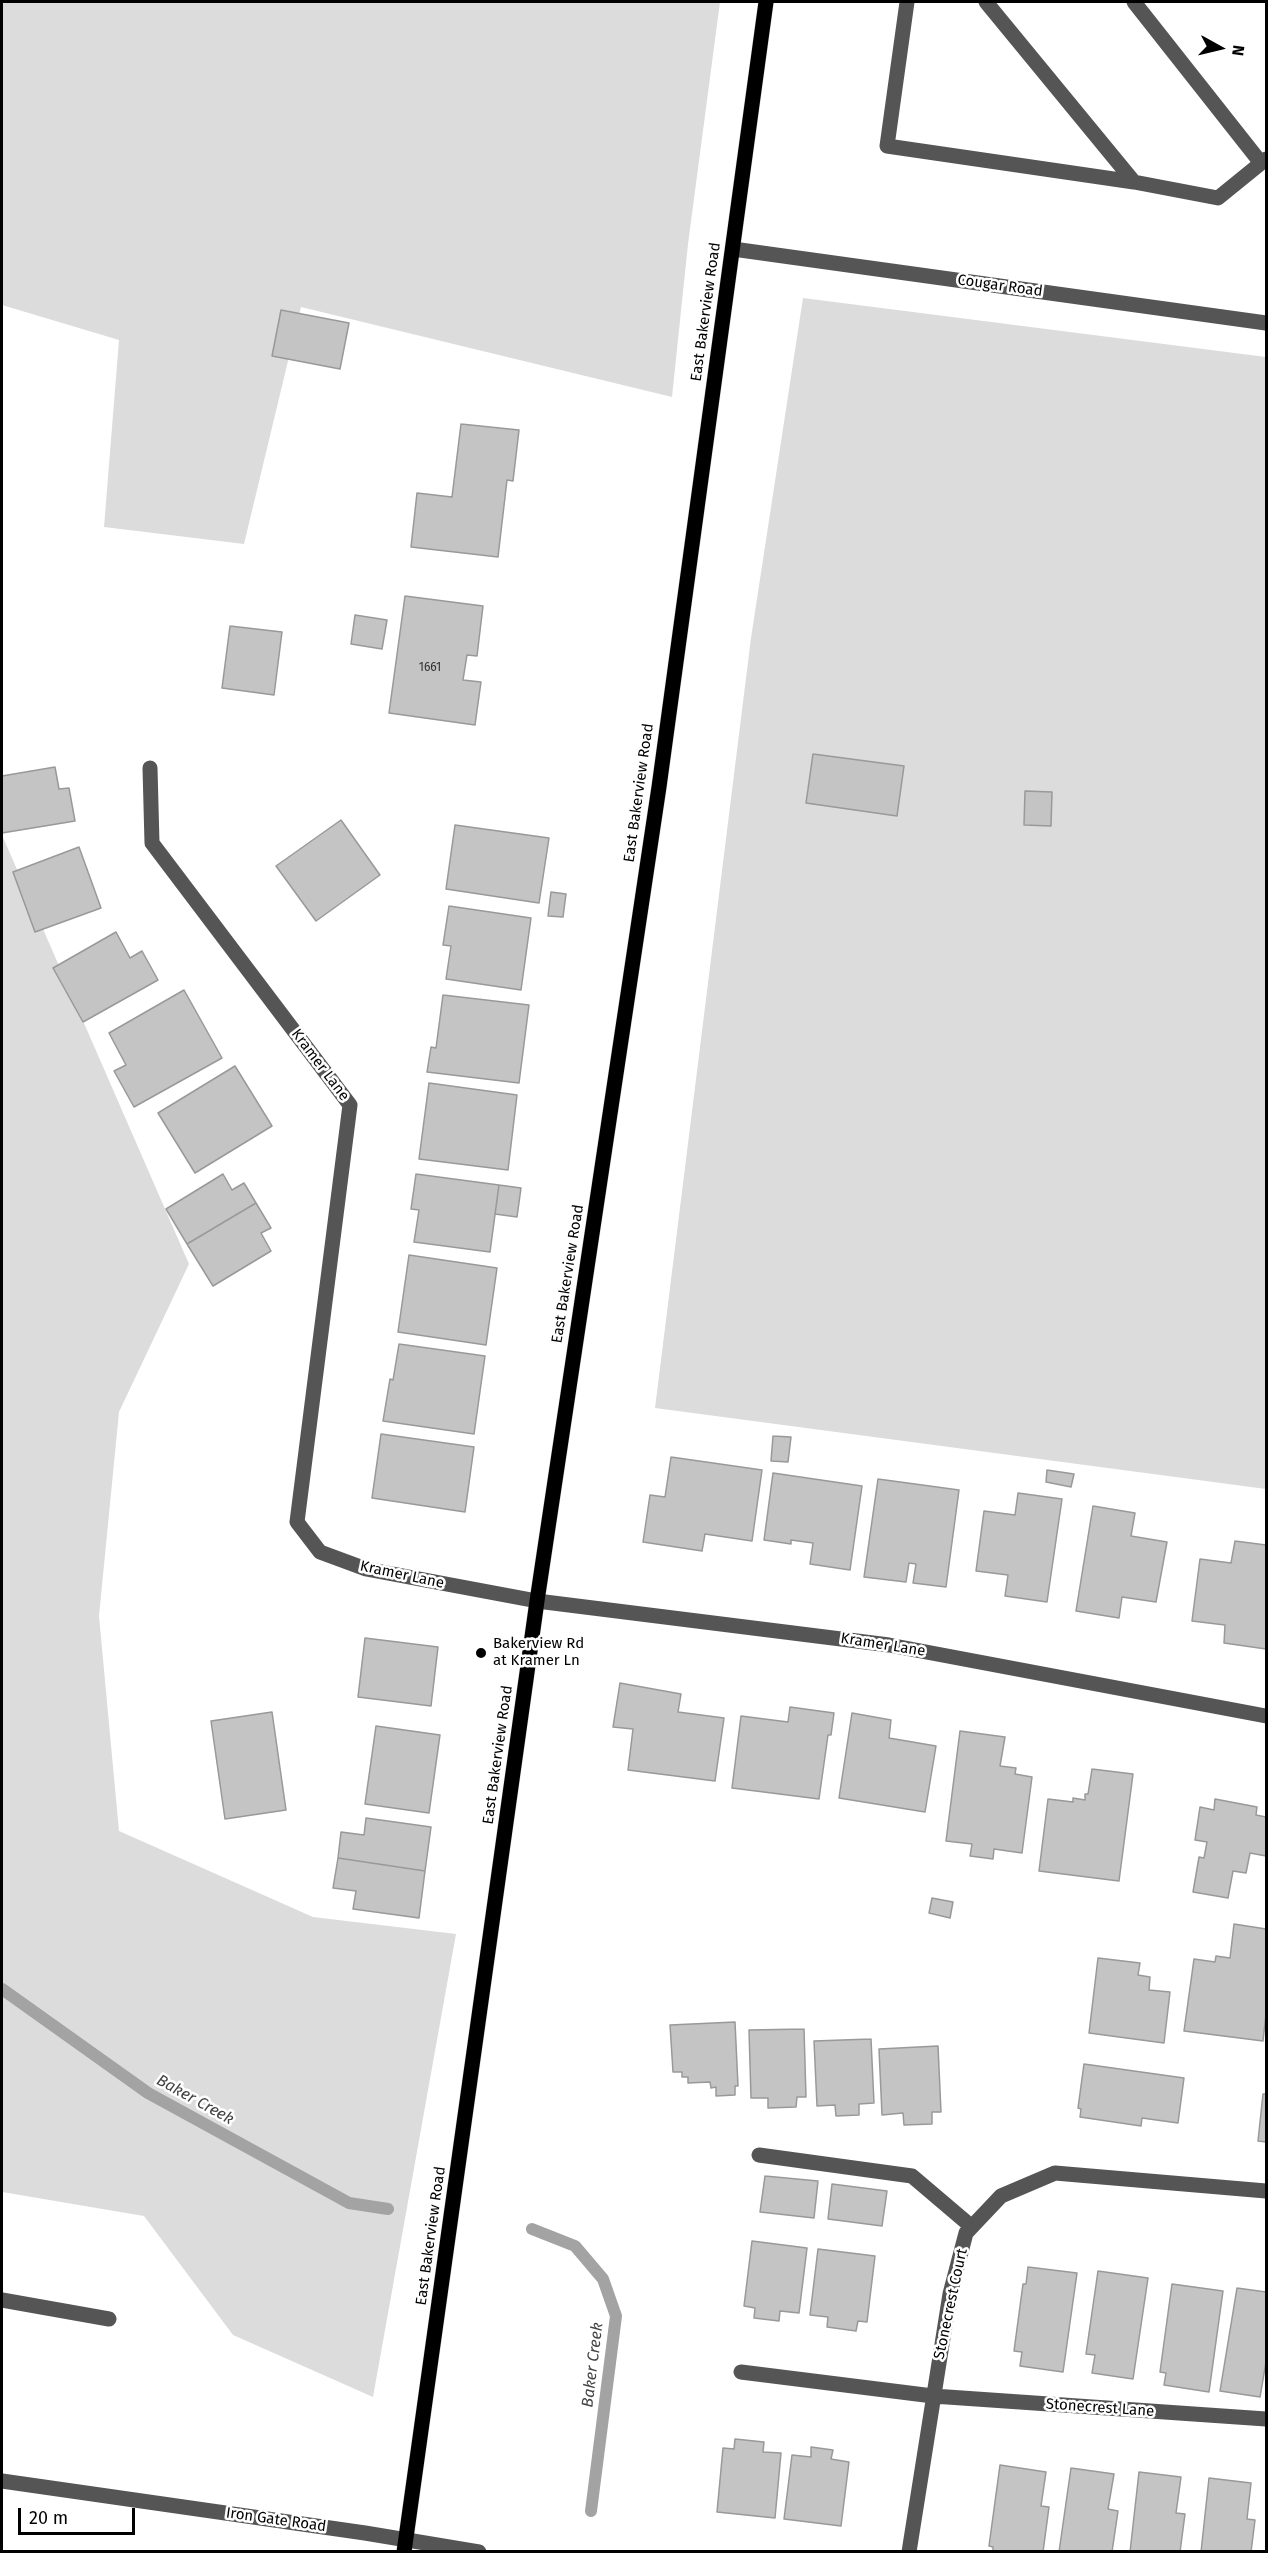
<!DOCTYPE html>
<style>
body{margin:0}
#map{position:relative;width:1268px;height:2553px;overflow:hidden;background:#fff;font-family:"Fira Sans",sans-serif}
canvas{display:block}
.frame{position:absolute;inset:0;border:3px solid #000;pointer-events:none}
.north{position:absolute;left:1190px;top:18px;width:60px;height:60px;-webkit-text-stroke:4px #fff;paint-order:stroke;rotate:98deg;font-size:16px;font-weight:700;line-height:24px;text-align:center;color:#000}
.north::after{content:'';display:block;margin:auto;width:21px;height:27px;background:#000;clip-path:polygon(50% 0,100% 100%,50% 72%,0 100%)}
.scale{position:absolute;left:18px;top:2508px;width:117px;height:27px;box-sizing:border-box;border:3px solid #000;border-top:0;padding-left:8px;font-size:18px;line-height:21px;white-space:nowrap;color:#000;-webkit-text-stroke:4px #fff;paint-order:stroke}
</style>
<div id="map">
<canvas width="1268" height="2553"></canvas>
<div class="frame"></div>
<div class="north">N</div>
<div class="scale">20 m</div>
</div>
<script>
const context = document.querySelector('canvas').getContext('2d');
context.lineJoin = 'round';
function fillPath(path, color) { context.fillStyle = color; context.fill(path, 'evenodd'); }
const shape = rows => new Path2D(rows.map(r => 'M' + r).join(''));
function trace(path, color, width, dash) { context.strokeStyle = color; context.lineWidth = width; context.lineCap = dash ? 'butt' : 'round'; context.setLineDash(dash || []); context.stroke(path); }
function write(font, color, halo, rows, align = 'center') {
  context.font = font + ' "Fira Sans",sans-serif'; context.lineWidth = 5; context.setLineDash([]); context.textBaseline = 'middle'; context.strokeStyle = halo; context.fillStyle = color; for (const [text, x, y, turn = 0] of rows) {
    context.save(); context.translate(x, y); context.rotate((+turn || 0) * Math.PI / 180); context.textAlign = isNaN(turn) ? turn : align; if (halo) context.strokeText(text, 0, 0); context.fillText(text, 0, 0); context.restore();
  }
}
const green = shape([
 [2,2,720,2,688,244,672,397,301,307,244,544,104,527,119,340,2,305],
 [803,298,1266,357,1266,1489,655,1408,751,638],
 [2,835,189,1264,119,1412,99,1616,119,1831,313,1917,456,1934,373,2397,233,2335,144,2216,2,2192]
]);
const stream = shape([
 [2,1989,148,2093,349,2203,388,2209],
 [532,2229,575,2246,603,2279,616,2316,591,2511]
]);
const building = shape([
 [281,310,349,323,340,369,272,356,281,310],
 [461,424,519,430,513,481,507,480,498,557,411,547,417,493,452,497,461,424],
 [405,596,483,606,477,656,467,655,463,680,481,682,475,725,389,713,405,596],
 [355,615,387,620,382,649,351,644,355,615],
 [230,626,282,632,274,695,222,688,230,626],
 [813,754,904,766,897,816,806,803,813,754],
 [55,767,59,789,69,788,75,821,2,833,2,776,55,767],
 [1025,791,1052,792,1051,826,1024,825,1025,791],
 [341,820,380,875,316,921,276,866,341,820],
 [455,825,549,838,539,903,446,889,455,825],
 [79,847,101,908,35,932,13,872,79,847],
 [551,892,566,894,563,917,548,916,551,892],
 [449,906,531,918,521,990,446,979,451,946,443,945,449,906],
 [116,932,130,958,142,951,158,980,83,1022,53,968,116,932],
 [184,990,222,1058,134,1107,114,1071,126,1065,109,1033,184,990],
 [443,995,529,1005,519,1083,427,1072,431,1047,436,1048,443,995],
 [235,1066,272,1126,195,1173,158,1113,235,1066],
 [429,1083,517,1095,508,1170,419,1159,429,1083],
 [223,1174,232,1190,244,1183,256,1203,187,1244,166,1209,223,1174],
 [416,1174,499,1185,490,1252,414,1242,419,1210,411,1209,416,1174],
 [499,1185,521,1188,517,1217,495,1214,499,1185],
 [256,1203,271,1228,261,1233,271,1251,213,1286,187,1244,256,1203],
 [409,1255,497,1268,486,1345,398,1332,409,1255],
 [399,1344,485,1356,474,1434,383,1421,390,1379,393,1380,399,1344],
 [381,1434,474,1447,465,1512,372,1498,381,1434],
 [773,1436,791,1437,788,1462,771,1461,773,1436],
 [671,1457,762,1470,752,1541,705,1534,702,1551,643,1542,650,1495,665,1497,671,1457],
 [1047,1470,1074,1474,1071,1487,1046,1482,1047,1470],
 [773,1473,862,1486,850,1570,810,1564,813,1543,791,1540,791,1544,764,1540,773,1473],
 [878,1479,959,1490,946,1587,913,1583,916,1564,909,1563,906,1582,864,1577,878,1479],
 [1018,1493,1062,1499,1047,1602,1005,1596,1008,1575,976,1571,984,1511,1015,1515,1018,1493],
 [1093,1506,1135,1513,1131,1536,1167,1542,1156,1602,1122,1597,1119,1618,1076,1611,1093,1506],
 [1235,1541,1266,1545,1266,1649,1224,1643,1225,1625,1192,1621,1200,1559,1231,1563,1235,1541],
 [365,1638,438,1647,431,1706,358,1697,365,1638],
 [620,1683,681,1694,678,1712,724,1718,715,1781,628,1770,633,1729,613,1727,620,1683],
 [790,1707,834,1713,831,1735,828,1735,819,1799,732,1788,741,1716,788,1722,790,1707],
 [272,1712,286,1810,225,1819,211,1721,272,1712],
 [852,1713,891,1720,889,1738,936,1746,925,1812,839,1798,852,1713],
 [376,1726,440,1735,429,1813,365,1804,376,1726],
 [960,1731,1005,1737,1000,1766,1016,1768,1015,1774,1032,1777,1022,1853,994,1849,993,1859,970,1856,972,1844,946,1841,960,1731],
 [1092,1769,1133,1774,1119,1881,1039,1871,1048,1799,1073,1802,1073,1798,1085,1800,1085,1794,1088,1794,1092,1769],
 [1215,1799,1257,1807,1256,1815,1266,1817,1266,1856,1250,1853,1246,1873,1233,1871,1228,1898,1193,1892,1199,1857,1204,1858,1207,1842,1195,1840,1200,1807,1214,1810,1215,1799],
 [366,1818,431,1827,425,1871,338,1858,341,1832,364,1835,366,1818],
 [338,1858,425,1871,419,1918,353,1909,356,1891,333,1888,338,1858],
 [932,1898,953,1902,950,1918,929,1913,932,1898],
 [1234,1924,1266,1929,1266,2014,1263,2041,1184,2031,1194,1959,1215,1962,1216,1956,1230,1958,1234,1924],
 [1098,1958,1140,1963,1138,1975,1150,1977,1149,1990,1170,1992,1164,2043,1089,2033,1098,1958],
 [735,2022,738,2086,735,2086,735,2095,716,2096,716,2087,711,2088,710,2082,688,2083,688,2077,682,2077,682,2072,673,2072,670,2025,735,2022],
 [804,2029,806,2097,797,2097,796,2107,768,2108,768,2098,751,2098,749,2030,804,2029],
 [871,2039,874,2103,859,2104,859,2115,836,2116,835,2105,817,2106,814,2041,871,2039],
 [938,2046,941,2112,932,2112,932,2124,904,2125,903,2113,882,2115,879,2049,938,2046],
 [1084,2064,1184,2078,1178,2123,1142,2118,1141,2126,1080,2117,1081,2109,1078,2108,1084,2064],
 [1263,2094,1266,2094,1266,2142,1258,2141,1263,2094],
 [765,2176,818,2181,814,2218,760,2212,765,2176],
 [832,2184,887,2191,882,2226,828,2219,832,2184],
 [752,2241,807,2248,799,2313,780,2311,779,2321,754,2318,755,2308,744,2306,752,2241],
 [818,2249,875,2256,867,2322,858,2321,856,2331,827,2327,828,2317,810,2315,818,2249],
 [1028,2267,1077,2273,1063,2372,1020,2366,1022,2352,1014,2351,1023,2284,1026,2284,1028,2267],
 [1098,2271,1148,2278,1133,2379,1092,2373,1095,2355,1086,2354,1098,2271],
 [1172,2284,1223,2291,1209,2392,1164,2385,1166,2373,1160,2372,1172,2284],
 [1237,2288,1266,2292,1266,2362,1260,2397,1220,2391,1237,2288],
 [735,2439,764,2442,763,2452,781,2453,775,2518,717,2512,723,2448,734,2449,735,2439],
 [811,2447,833,2450,831,2459,849,2462,841,2526,784,2519,792,2455,811,2457,811,2447],
 [1000,2465,1046,2472,1041,2506,1049,2507,1043,2552,993,2552,993,2547,989,2546,1000,2465],
 [1071,2468,1114,2474,1108,2509,1118,2511,1112,2552,1059,2552,1071,2468],
 [1139,2472,1181,2477,1176,2513,1185,2514,1180,2552,1130,2552,1139,2472],
 [1209,2478,1251,2483,1247,2519,1255,2520,1251,2552,1201,2552,1209,2478]
]);
const minor = shape([
 [907,2,887,146,1134,182,1218,198,1266,159],
 [986,2,1134,182],
 [1134,2,1261,163],
 [733,249,1266,323],
 [150,768,152,843,350,1105,297,1522,320,1552,366,1569,537,1601,889,1645,1266,1716],
 [759,2155,912,2176,972,2227],
 [2,2300,109,2319],
 [741,2372,933,2396,1266,2419],
 [2,2481,365,2533,479,2552],
 [909,2552,950,2294,966,2233,1001,2196,1055,2173,1266,2191]
]);
const major = shape([
 [404,2552,537,1601,659,787,766,2]
]);
const markers = [
 [481,1653,6,"#000"]
];
const numberNames = [
 ["1661",430,668]
];
const streetNames = [
 ["Cougar Road",1000,286,8],
 ["East Bakerview Road",706,312,-82],
 ["East Bakerview Road",639,793,-82],
 ["Kramer Lane",320,1065,53],
 ["East Bakerview Road",568,1274,-81],
 ["Kramer Lane",402,1575,12],
 ["Kramer Lane",883,1645,9],
 ["East Bakerview Road",498,1755,-82],
 ["East Bakerview Road",431,2236,-82],
 ["Stonecrest Court",951,2304,-78],
 ["Stonecrest Lane",1100,2408,4],
 ["Iron Gate Road",276,2520,8]
];
const poiNames = [
 ["Bakerview Rd",493,1644],
 ["at Kramer Ln",493,1661]
];
const waterNames = [
 ["Baker Creek",195,2100,29],
 ["Baker Creek",593,2365,-83]
];
fillPath(green, '#dcdcdc');
trace(stream, '#a3a3a3', 12);
fillPath(building, '#c4c4c4');
trace(building, '#999', 1.5);
trace(major, '#dbdbdb', 16);
trace(minor, '#555', 15);
trace(major, '#000', 15);
for (const [x, y, r, color] of markers) { const dot = new Path2D(); dot.arc(x, y, r, 0, 2 * Math.PI); context.fillStyle = color; context.fill(dot); trace(dot, '#fff', 2); }
write('12px', '#313131', null, numberNames);
write('15px', '#000', '#fff', streetNames);
write('15px', '#000', '#fff', poiNames, 'left');
write('italic 16px', '#444', '#fff', waterNames);
</script>
